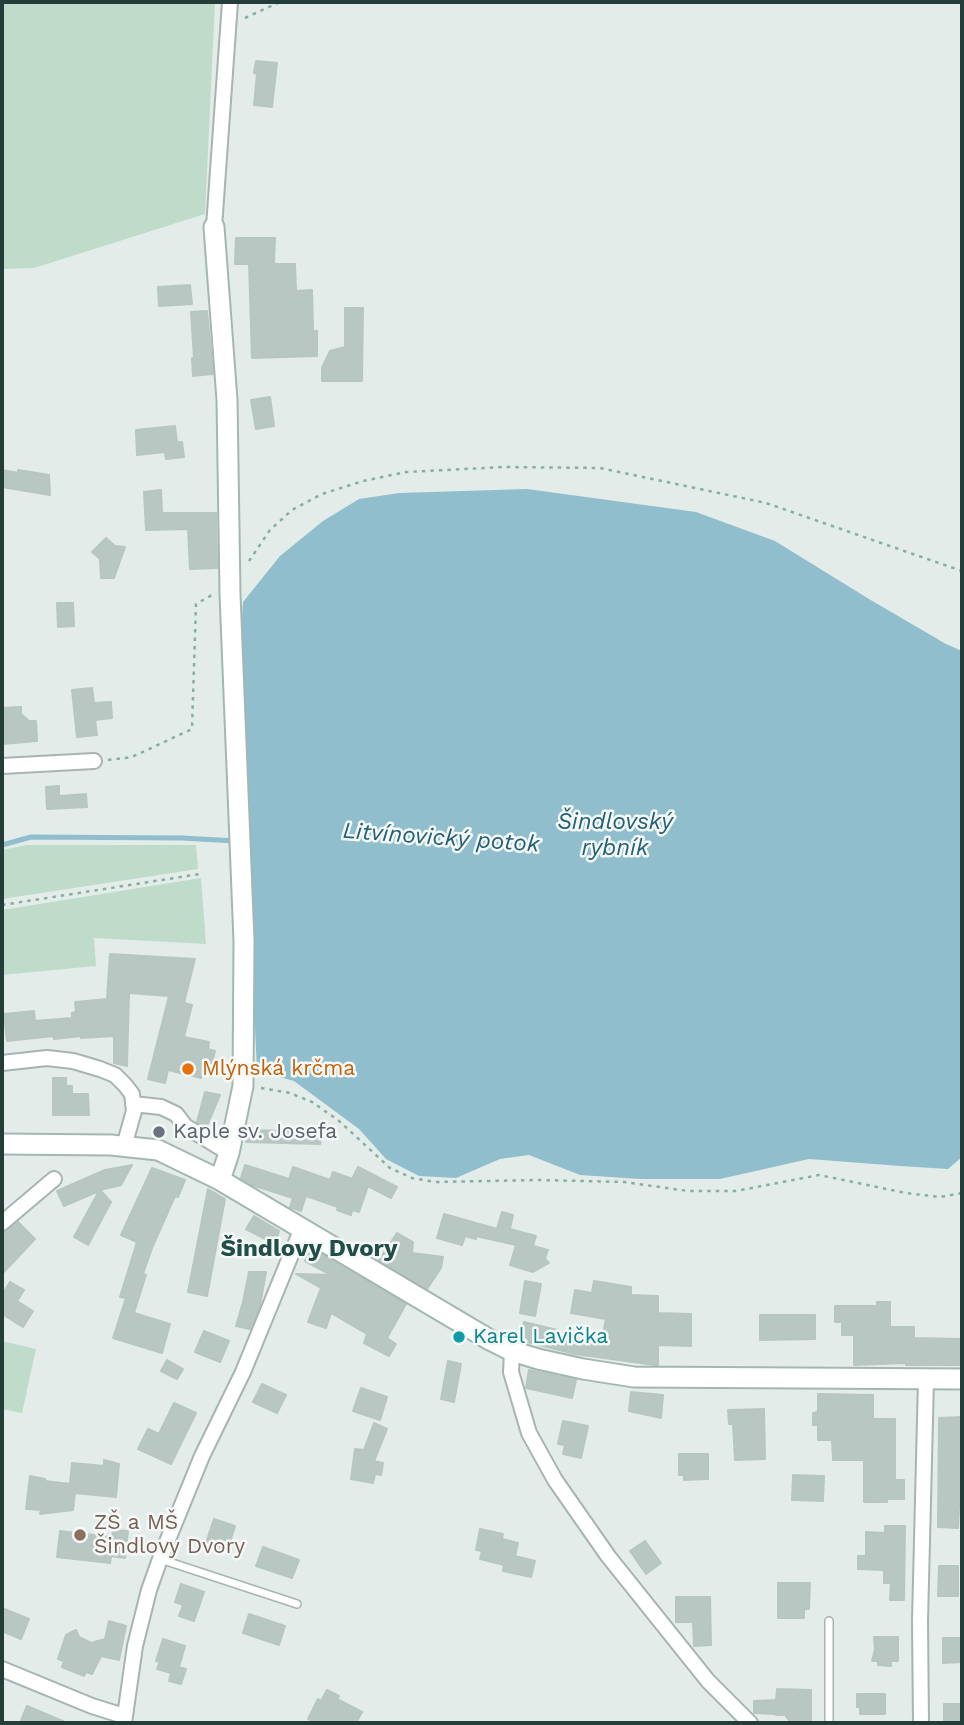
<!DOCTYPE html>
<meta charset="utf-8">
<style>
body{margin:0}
#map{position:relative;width:964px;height:1725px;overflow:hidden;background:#e4ece9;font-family:"Work Sans",sans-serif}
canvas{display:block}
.frame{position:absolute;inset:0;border:4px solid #253d39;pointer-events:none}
</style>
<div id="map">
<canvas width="964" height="1725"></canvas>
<div class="frame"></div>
</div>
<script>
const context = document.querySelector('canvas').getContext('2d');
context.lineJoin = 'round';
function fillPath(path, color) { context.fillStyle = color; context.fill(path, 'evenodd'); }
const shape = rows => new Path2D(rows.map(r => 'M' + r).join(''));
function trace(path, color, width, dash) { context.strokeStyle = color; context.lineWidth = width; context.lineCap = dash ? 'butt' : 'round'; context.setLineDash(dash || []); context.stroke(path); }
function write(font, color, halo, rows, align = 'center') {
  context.font = font + ' "Work Sans",sans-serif'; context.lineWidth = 5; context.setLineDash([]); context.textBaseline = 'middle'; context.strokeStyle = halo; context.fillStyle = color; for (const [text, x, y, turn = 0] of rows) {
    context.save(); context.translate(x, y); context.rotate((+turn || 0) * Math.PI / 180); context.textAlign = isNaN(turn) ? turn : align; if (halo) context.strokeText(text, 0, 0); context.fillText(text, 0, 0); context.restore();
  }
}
const green = shape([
 [2,2,215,2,205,214,34,268,2,269],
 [27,845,196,845,198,869,2,899,2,850],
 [201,878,206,944,94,938,96,966,2,975,2,910],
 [2,1341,36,1349,22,1413,2,1409]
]);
const water = shape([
 [527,489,696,512,775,541,869,599,946,644,962,651,962,1157,948,1169,900,1166,809,1159,720,1179,640,1179,580,1175,529,1155,500,1159,456,1178,419,1176,386,1159,359,1129,294,1081,257,1071,238,670,243,602,280,556,323,521,359,499,399,493]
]);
const stream = shape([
 [2,845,31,837,182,838,236,841]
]);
const building = shape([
 [256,61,277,63,272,107,254,105,257,74,254,73,256,61],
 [236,238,275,238,274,264,295,264,296,291,312,290,313,331,317,331,317,356,252,358,249,264,235,264,236,238],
 [190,285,192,304,159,306,158,287,190,285],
 [345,308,363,308,362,381,322,381,322,368,330,351,345,347,345,308],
 [207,311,213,374,193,376,192,358,194,358,191,312,207,311],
 [270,397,274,426,256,429,251,400,270,397],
 [175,426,177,442,182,442,184,457,166,459,165,452,137,455,136,430,175,426],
 [2,470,18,473,18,470,49,475,50,495,2,487,2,470],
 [161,490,162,513,216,513,217,568,190,569,188,529,146,530,144,492,161,490],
 [106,538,115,546,125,547,114,578,101,578,100,559,92,552,106,538],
 [57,603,73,603,74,626,58,627,57,603],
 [92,688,94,703,111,702,112,718,95,720,97,735,77,737,72,690,92,688],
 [21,707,21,714,29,721,36,721,37,741,2,744,2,727,4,727,2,708,21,707],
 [59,786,59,796,86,794,87,807,47,809,46,787,59,786],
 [110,954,195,959,184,1003,192,1005,184,1037,209,1042,208,1049,215,1051,211,1067,204,1066,201,1078,168,1070,165,1083,148,1079,169,996,129,993,127,1066,114,1063,114,1036,81,1038,81,1036,54,1039,54,1036,7,1041,4,1014,34,1011,35,1021,72,1018,72,1013,76,1012,75,1002,107,999,110,954],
 [53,1078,66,1078,66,1086,72,1086,72,1094,88,1094,89,1115,53,1115,53,1078],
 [205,1092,220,1095,206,1128,197,1122,205,1092],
 [247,1130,321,1132,320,1144,246,1142,247,1130],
 [132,1165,121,1185,100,1190,111,1202,88,1245,74,1237,99,1191,64,1206,57,1191,105,1170,132,1165],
 [245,1165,289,1179,293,1167,330,1180,333,1172,364,1183,353,1177,358,1167,397,1187,391,1198,368,1186,359,1212,352,1210,351,1215,337,1210,338,1207,306,1196,301,1211,290,1207,293,1198,252,1185,241,1178,245,1165],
 [152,1168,185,1180,178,1197,175,1196,152,1248,143,1274,146,1275,134,1313,170,1324,162,1353,113,1338,126,1298,120,1297,137,1242,121,1235,152,1168],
 [208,1189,225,1199,207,1296,188,1292,208,1189],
 [502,1212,513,1215,510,1229,536,1236,533,1246,548,1250,545,1258,549,1263,533,1272,510,1265,516,1245,476,1236,476,1239,465,1236,462,1245,437,1238,444,1214,497,1229,502,1212],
 [254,1216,279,1231,275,1244,246,1229,254,1216],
 [18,1222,35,1239,2,1274,2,1234,18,1222],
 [397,1233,413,1242,412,1253,443,1257,441,1268,427,1289,379,1260,397,1233],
 [312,1249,406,1304,387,1338,396,1344,389,1356,364,1343,367,1334,331,1313,326,1328,308,1322,321,1288,296,1274,331,1275,305,1261,312,1249],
 [249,1272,266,1272,260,1305,250,1329,236,1326,243,1302,249,1272],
 [525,1281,541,1284,535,1316,520,1313,525,1281],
 [594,1281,631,1287,631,1295,658,1296,658,1313,691,1314,691,1346,658,1345,658,1365,655,1365,575,1354,519,1340,524,1322,557,1330,556,1334,601,1344,606,1319,571,1313,575,1290,592,1293,594,1281],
 [10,1282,24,1290,17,1301,33,1311,23,1327,2,1314,2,1295,10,1282],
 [877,1302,890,1302,890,1327,914,1327,914,1338,962,1339,962,1365,906,1365,906,1363,854,1365,854,1335,842,1335,842,1322,835,1322,835,1306,877,1306,877,1302],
 [760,1315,815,1315,815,1339,760,1340,760,1315],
 [204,1331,229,1341,220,1362,195,1352,204,1331],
 [167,1360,183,1369,177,1379,161,1371,167,1360],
 [448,1361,461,1364,454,1402,441,1399,448,1361],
 [529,1370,576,1380,572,1398,526,1388,529,1370],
 [262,1384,286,1395,277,1413,253,1402,262,1384],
 [361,1388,387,1397,380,1420,353,1411,361,1388],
 [631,1392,663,1395,661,1418,629,1411,631,1392],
 [818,1394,873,1395,873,1419,895,1419,895,1480,904,1480,904,1499,887,1499,887,1502,864,1502,864,1460,833,1460,832,1440,818,1440,818,1425,813,1425,813,1413,818,1412,818,1394],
 [174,1403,196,1413,171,1464,138,1449,148,1429,159,1434,174,1403],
 [764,1409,765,1459,735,1460,733,1424,729,1424,728,1410,764,1409],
 [962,1417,962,1506,959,1506,958,1528,938,1527,939,1418,962,1417],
 [563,1421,588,1426,581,1458,563,1454,565,1445,558,1444,563,1421],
 [374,1423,387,1429,374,1461,383,1463,381,1475,375,1474,373,1483,351,1479,355,1449,364,1450,374,1423],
 [679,1454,708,1454,708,1479,684,1480,684,1475,679,1475,679,1454],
 [104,1460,119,1464,116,1497,75,1493,73,1510,40,1514,41,1510,26,1509,30,1476,45,1479,45,1481,70,1484,72,1463,104,1466,104,1460],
 [793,1475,824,1476,823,1501,792,1500,793,1475],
 [214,1519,235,1526,230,1542,223,1540,219,1551,205,1546,214,1519],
 [885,1526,905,1526,904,1600,890,1600,891,1583,884,1583,884,1570,858,1569,858,1556,866,1556,866,1532,885,1533,885,1526],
 [480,1529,503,1534,502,1539,518,1543,515,1556,535,1561,531,1577,503,1571,504,1565,480,1559,482,1551,476,1550,480,1529],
 [113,1530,128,1531,125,1558,111,1556,110,1563,57,1557,60,1531,112,1537,113,1530],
 [645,1541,661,1563,646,1574,630,1551,645,1541],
 [263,1547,299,1560,292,1578,256,1566,263,1547],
 [939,1566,958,1566,958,1596,938,1596,939,1566],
 [778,1583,810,1583,809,1609,804,1609,804,1618,778,1618,778,1583],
 [181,1584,204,1592,194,1621,179,1616,183,1605,175,1602,181,1584],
 [676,1597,710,1597,711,1645,694,1646,693,1622,676,1622,676,1597],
 [2,1608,29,1619,21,1639,2,1631,2,1608],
 [249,1614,285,1626,279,1645,243,1633,249,1614],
 [109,1621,126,1626,119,1660,101,1656,92,1674,86,1672,84,1676,62,1667,64,1661,58,1659,66,1635,76,1630,79,1637,91,1643,105,1639,109,1621],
 [874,1637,898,1637,898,1661,891,1661,891,1666,878,1665,878,1661,872,1661,875,1649,874,1637],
 [943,1638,962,1638,962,1662,943,1663,943,1638],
 [163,1639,185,1646,179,1667,186,1669,181,1684,169,1681,171,1673,157,1669,160,1662,156,1661,163,1639],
 [777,1689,811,1690,811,1723,791,1723,785,1715,776,1715,776,1714,754,1713,754,1701,776,1700,777,1689],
 [327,1690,339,1696,337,1699,362,1712,356,1723,315,1723,308,1719,318,1699,321,1701,327,1690],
 [857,1694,885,1694,885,1714,860,1714,860,1707,857,1707,857,1694],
 [944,1704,962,1704,962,1723,944,1723,944,1704],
 [27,1706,67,1723,20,1723,27,1706]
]);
const path = shape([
 [245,18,280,2],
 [249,561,270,530,292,510,322,494,363,481,406,472,504,467,600,468,766,503,962,571],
 [108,760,132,757,192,729,196,604,212,595],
 [2,905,200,874],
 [261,1088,290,1093,312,1102,338,1120,390,1168,412,1178,435,1182,539,1180,624,1182,688,1191,736,1191,819,1175,906,1193,940,1197,962,1193]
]);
const lane = shape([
 [160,1559,297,1604],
 [829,1723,829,1621]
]);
const street = shape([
 [214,227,230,2],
 [2,766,94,761],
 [2,1063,47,1058,73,1061,100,1069,115,1075,125,1085,132,1094,134,1111,124,1146],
 [133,1104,161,1107,176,1114,185,1126,229,1153],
 [2,1223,54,1179],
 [512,1351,511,1372,529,1433,555,1480,608,1556,708,1681,750,1723],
 [2,1669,92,1706,124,1716],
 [124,1723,135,1646,149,1590,160,1559,202,1456,243,1372,302,1228],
 [921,1723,920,1621,926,1379]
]);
const secondary = shape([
 [214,227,227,400,230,594,244,941,243,1086,229,1153,220,1180],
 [2,1144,111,1145,158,1150,220,1180,490,1340,512,1351,538,1359,583,1369,634,1377,962,1379]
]);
const markers = [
 [188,1069,7,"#e8710a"],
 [159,1132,7,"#6b7280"],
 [459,1337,7,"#0f9aa8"],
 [80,1535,7,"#8d6e63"]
];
const foodNames = [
 ["Mlýnská krčma",202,1069]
];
const worshipNames = [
 ["Kaple sv. Josefa",173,1132]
];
const cultureNames = [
 ["Karel Lavička",473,1337]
];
const educationNames = [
 ["ZŠ a MŠ",94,1523],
 ["Šindlovy Dvory",94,1547]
];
const waterNames = [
 ["Šindlovský",615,822],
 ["rybník",615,848],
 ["Litvínovický potok",441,838,4]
];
const quarterNames = [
 ["Šindlovy Dvory",309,1249]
];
fillPath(green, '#bedcc9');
fillPath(water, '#90becd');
trace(stream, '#90becd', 5);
fillPath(building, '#b9c7c3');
trace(building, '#b7c6c1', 2);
trace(lane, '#a7b4b1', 10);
trace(street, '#a7b4b1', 18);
trace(secondary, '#a3b7b2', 23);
trace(path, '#87aea5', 2.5, [3.5, 5]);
trace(lane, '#fff', 7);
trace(street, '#fff', 14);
trace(secondary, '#fff', 19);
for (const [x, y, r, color] of markers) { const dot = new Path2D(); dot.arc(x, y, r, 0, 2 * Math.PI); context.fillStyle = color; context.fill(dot); trace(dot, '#f4f9f7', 2.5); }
write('21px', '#c56008', '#f4f9f7', foodNames, 'left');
write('21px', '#5b616d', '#f4f9f7', worshipNames, 'left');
write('21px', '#0d838f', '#f4f9f7', cultureNames, 'left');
write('21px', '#785e54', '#f4f9f7', educationNames, 'left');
write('italic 23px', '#235f75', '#f4f9f7', waterNames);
write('bold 24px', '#224e47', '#f4f9f7', quarterNames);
</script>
